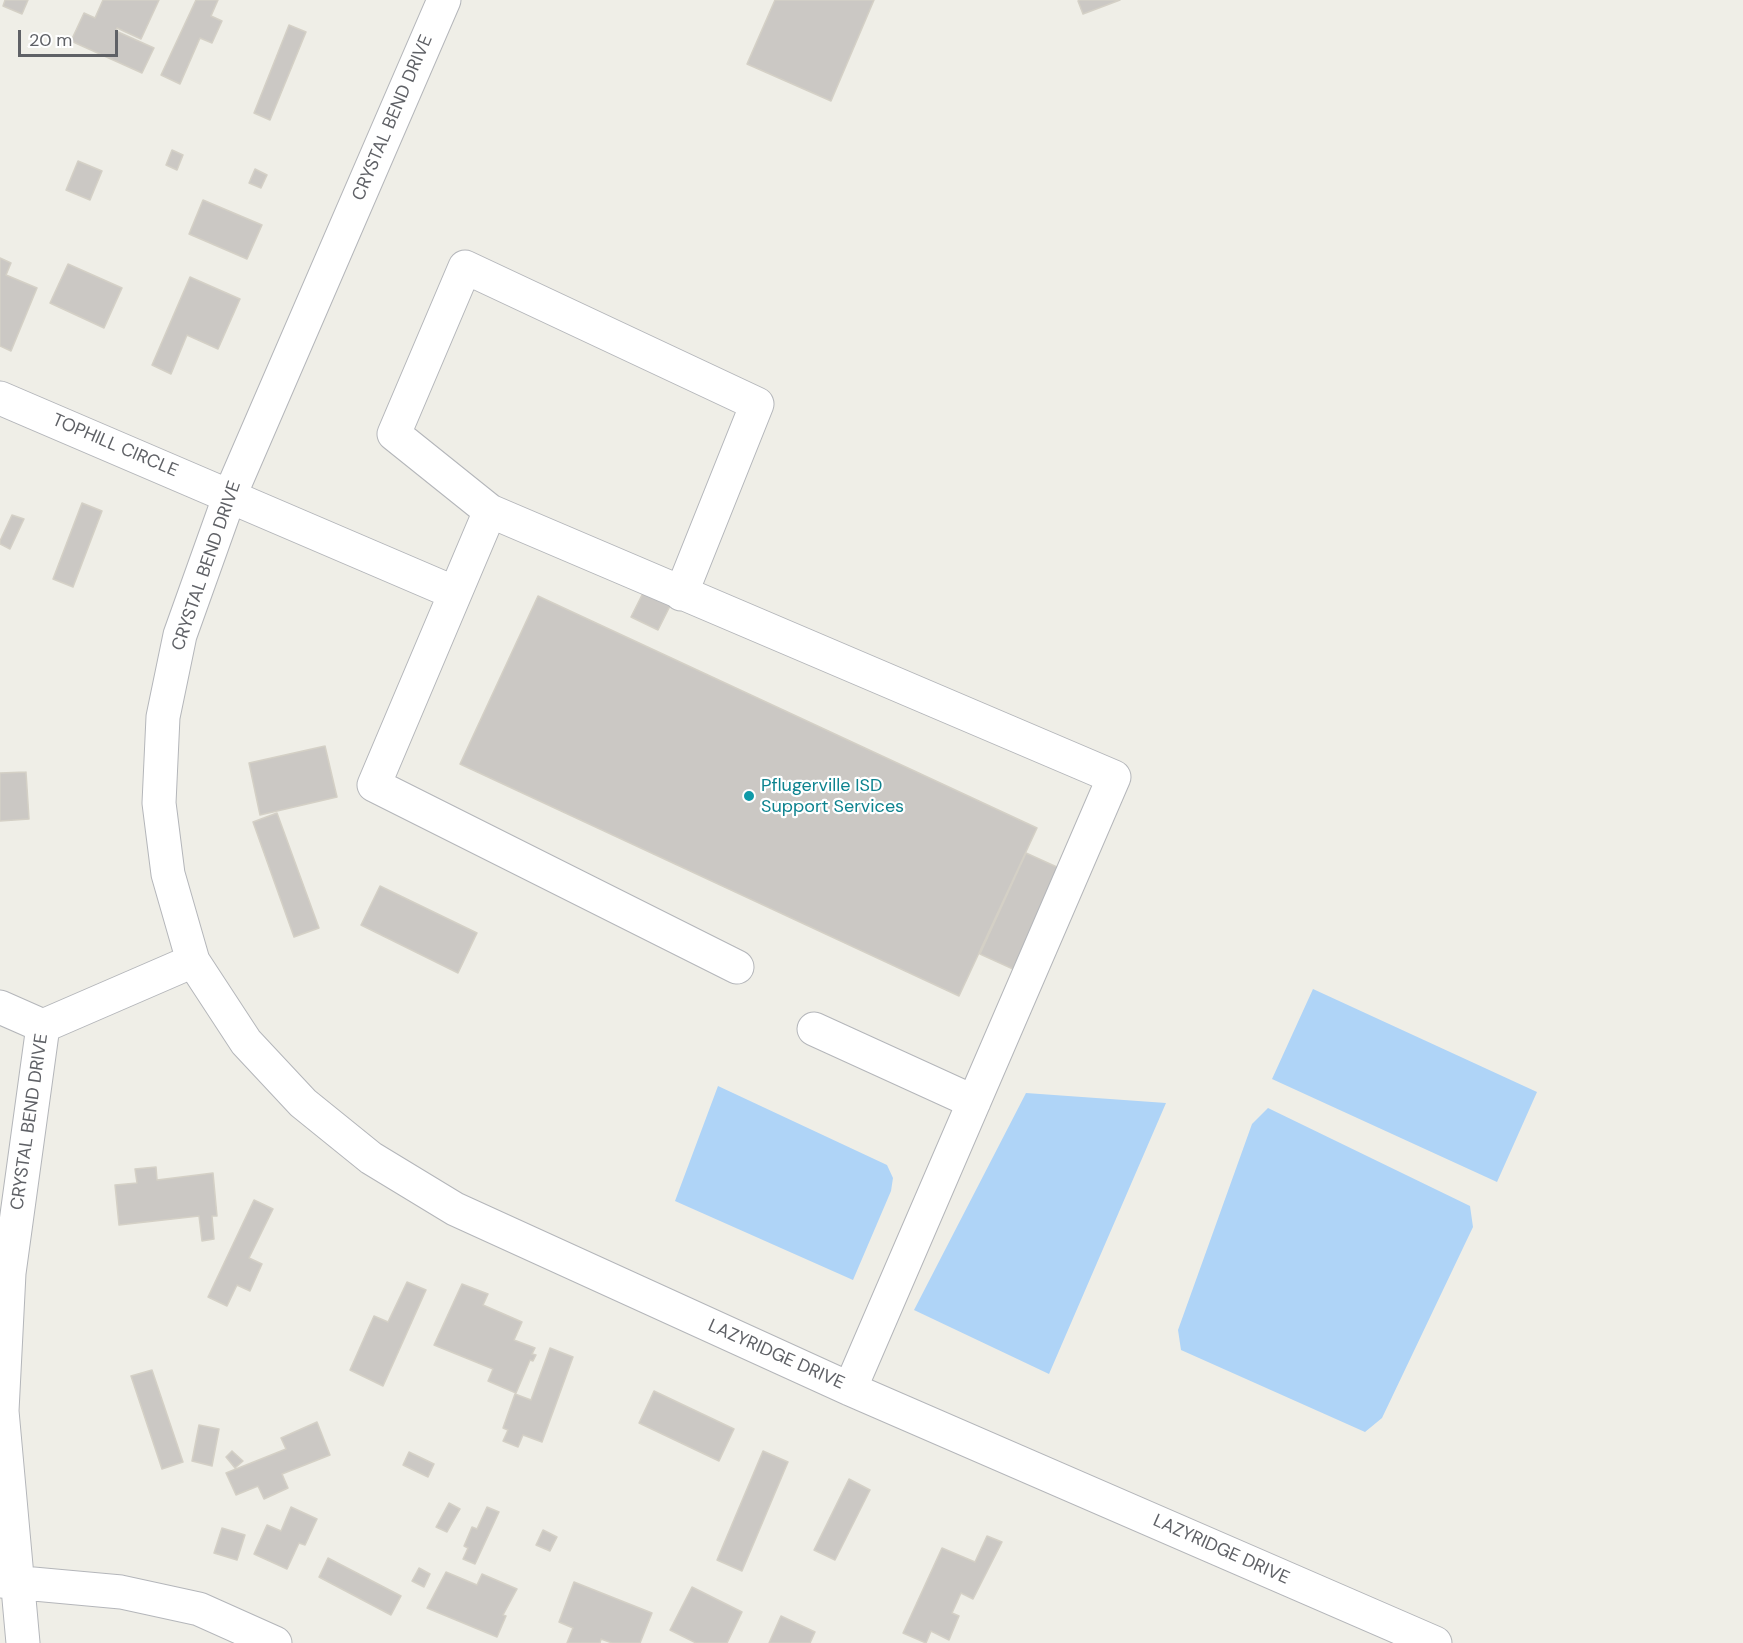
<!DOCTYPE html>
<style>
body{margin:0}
#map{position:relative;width:1743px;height:1643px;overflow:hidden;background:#efeee7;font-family:"DM Sans",sans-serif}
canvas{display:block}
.scale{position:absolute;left:18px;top:30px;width:100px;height:27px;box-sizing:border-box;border:3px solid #5f6166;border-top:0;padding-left:8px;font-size:18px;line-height:21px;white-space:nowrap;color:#5f6166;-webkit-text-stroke:4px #fff;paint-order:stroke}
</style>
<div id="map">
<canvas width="1743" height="1643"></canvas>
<div class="scale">20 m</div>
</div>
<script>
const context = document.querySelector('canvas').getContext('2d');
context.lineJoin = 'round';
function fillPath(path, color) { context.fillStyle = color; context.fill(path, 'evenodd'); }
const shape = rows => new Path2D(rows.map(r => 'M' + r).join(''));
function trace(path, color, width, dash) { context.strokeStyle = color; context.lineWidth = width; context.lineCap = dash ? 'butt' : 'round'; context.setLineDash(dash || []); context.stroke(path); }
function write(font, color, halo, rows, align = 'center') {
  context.font = font + ' "DM Sans",sans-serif'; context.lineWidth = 4.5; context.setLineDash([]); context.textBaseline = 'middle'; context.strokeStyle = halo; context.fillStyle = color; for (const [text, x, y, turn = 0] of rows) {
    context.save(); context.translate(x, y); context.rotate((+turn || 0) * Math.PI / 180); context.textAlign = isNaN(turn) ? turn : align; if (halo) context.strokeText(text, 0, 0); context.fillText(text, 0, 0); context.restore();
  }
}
const water = shape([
 [1313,989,1537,1092,1497,1182,1272,1079],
 [718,1086,887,1165,893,1178,891,1191,853,1280,675,1201],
 [1026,1093,1166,1103,1049,1374,914,1310],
 [1268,1108,1470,1206,1473,1227,1382,1418,1365,1432,1181,1350,1178,1330,1252,1124]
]);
const building = shape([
 [5,0,28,0,22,14,3,6,5,0],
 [103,0,159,0,141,39,117,28,116,31,154,48,142,73,71,41,84,13,95,18,103,0],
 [196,0,218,0,211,16,222,21,212,43,200,38,180,84,161,75,196,0],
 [775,0,874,0,831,101,747,64,775,0],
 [1080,0,1120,0,1083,14,1078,1,1080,0],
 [289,25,306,32,270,120,254,113,289,25],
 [172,150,183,155,177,170,166,165,172,150],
 [78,161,102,171,90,200,66,190,78,161],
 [255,169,267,175,261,188,249,183,255,169],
 [203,200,262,225,247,259,189,234,203,200],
 [0,258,11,263,6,275,37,288,11,351,0,346,0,258],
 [68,264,122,288,104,328,50,303,68,264],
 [190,277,240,299,218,349,187,335,171,374,152,365,190,277],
 [82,503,102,511,73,587,53,579,82,503],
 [12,515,24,519,10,549,0,544,0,541,12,515],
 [645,589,672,602,658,630,631,617,645,589],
 [538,596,1037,828,959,996,460,764,538,596],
 [325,746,337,797,260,815,249,763,325,746],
 [26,772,29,819,0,821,0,773,26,772],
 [277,813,319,928,294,937,253,822,277,813],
 [1026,853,1059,868,1013,969,980,954,1026,853],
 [380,886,477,933,458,973,361,925,380,886],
 [156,1167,157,1180,213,1173,217,1216,212,1216,214,1239,202,1241,199,1216,119,1225,115,1185,137,1183,135,1169,156,1167],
 [254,1200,273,1209,249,1258,262,1264,250,1291,237,1285,227,1306,208,1297,254,1200],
 [407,1282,426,1290,383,1386,350,1370,374,1316,388,1322,407,1282],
 [462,1284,488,1294,483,1305,522,1322,514,1340,535,1348,532,1354,536,1355,533,1361,530,1360,516,1393,488,1381,493,1369,434,1345,462,1284],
 [550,1348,573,1357,542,1442,523,1435,518,1447,503,1441,508,1430,503,1428,515,1394,531,1400,550,1348],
 [152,1370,183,1462,162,1469,131,1376,152,1370],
 [654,1391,734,1429,719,1461,639,1423,654,1391],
 [317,1422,330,1455,282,1474,288,1488,264,1499,258,1486,236,1495,226,1473,286,1449,281,1438,317,1422],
 [199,1425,219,1429,212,1466,192,1461,199,1425],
 [232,1451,243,1461,235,1468,226,1457,232,1451],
 [763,1451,788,1462,742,1571,717,1560,763,1451],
 [409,1452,434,1464,428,1477,403,1465,409,1452],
 [849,1479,870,1490,835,1560,814,1550,849,1479],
 [449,1503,460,1509,447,1532,436,1527,449,1503],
 [291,1507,317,1519,305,1545,299,1543,287,1569,254,1554,267,1525,281,1531,291,1507],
 [487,1507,499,1512,475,1564,463,1559,468,1548,464,1546,472,1527,477,1529,487,1507],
 [222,1528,245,1535,237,1560,214,1553,222,1528],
 [543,1530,557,1537,550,1551,536,1545,543,1530],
 [987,1536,1002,1542,973,1599,961,1593,952,1613,959,1616,949,1640,931,1631,926,1643,903,1633,942,1548,975,1562,987,1536],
 [328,1558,401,1596,391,1615,319,1577,328,1558],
 [419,1568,430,1574,424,1587,412,1581,419,1568],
 [446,1572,477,1585,482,1574,517,1589,503,1615,506,1616,497,1637,427,1608,446,1572],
 [574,1582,652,1613,640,1643,612,1643,601,1639,600,1643,567,1643,573,1628,559,1622,574,1582],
 [692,1587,742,1612,727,1643,696,1643,670,1630,692,1587],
 [781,1616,815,1632,810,1643,769,1643,781,1616]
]);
const minor = shape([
 [444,0,230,495,180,635,163,717,159,803,168,874,193,961,246,1042,303,1103,371,1158,455,1209,850,1389,1435,1643],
 [0,398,455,593],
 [490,511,394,434,465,267,757,404,681,594],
 [737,967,374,785,490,511,1114,777,850,1389],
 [0,1007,43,1026],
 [814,1029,974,1102],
 [0,1581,121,1592,199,1609,275,1643],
 [23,1643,2,1411,9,1273,43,1026,193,961]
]);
const markers = [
 [749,796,6,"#0f9aa8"]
];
const streetNames = [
 ["CRYSTAL BEND DRIVE",393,118,-67],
 ["TOPHILL CIRCLE",115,446,23],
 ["CRYSTAL BEND DRIVE",207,566,-71],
 ["CRYSTAL BEND DRIVE",30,1122,-82],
 ["LAZYRIDGE DRIVE",776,1355,24],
 ["LAZYRIDGE DRIVE",1221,1550,24]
];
const cultureNames = [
 ["Pflugerville ISD",761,786],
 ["Support Services",761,807]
];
fillPath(water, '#afd4f7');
fillPath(building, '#cbc8c4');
trace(building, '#d4d0c6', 1.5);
trace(minor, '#b4b6ba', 35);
trace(minor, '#fff', 33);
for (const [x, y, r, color] of markers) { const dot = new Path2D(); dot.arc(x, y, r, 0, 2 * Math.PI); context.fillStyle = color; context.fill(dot); trace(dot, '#fff', 2); }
write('18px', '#5f6166', '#fff', streetNames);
write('18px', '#0d838f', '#fff', cultureNames, 'left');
</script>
